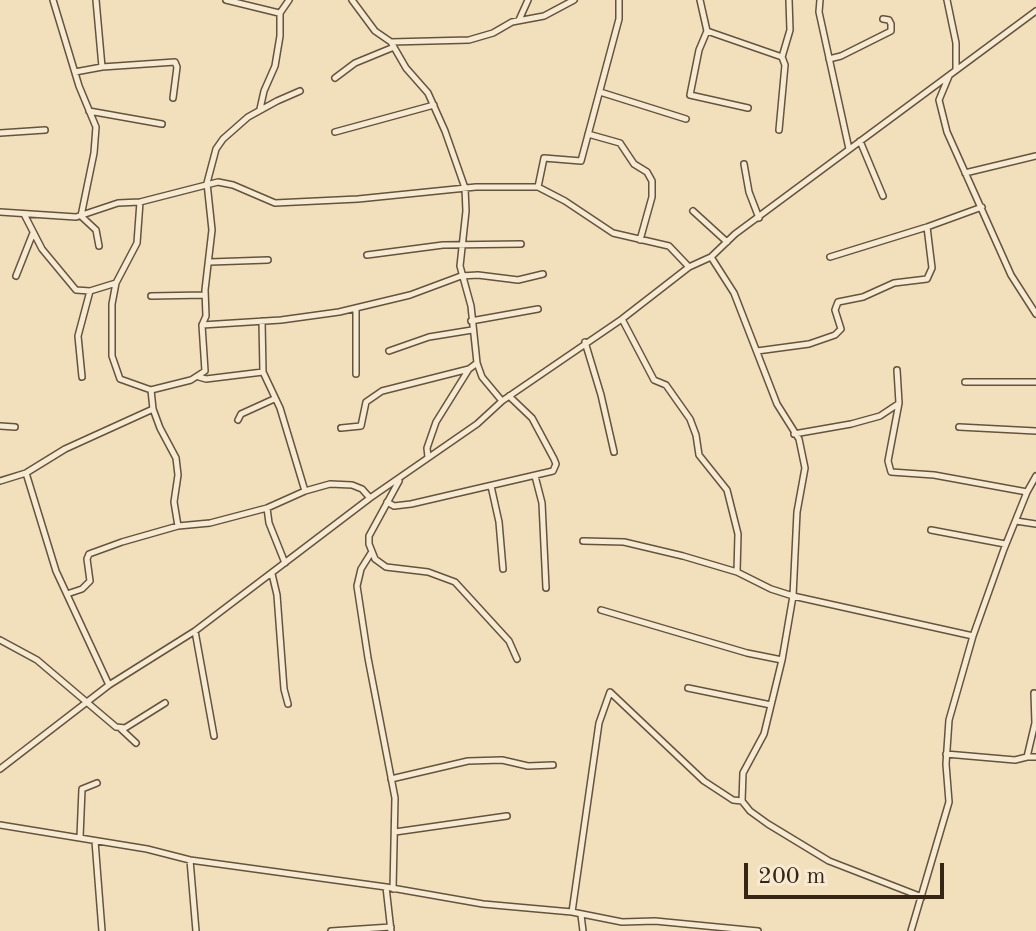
<!DOCTYPE html>
<style>
body{margin:0}
#map{position:relative;width:1036px;height:931px;overflow:hidden;background:#f2dfbb;font-family:"Old Standard TT",serif}
canvas{display:block}
.scale{position:absolute;left:744px;top:863px;width:200px;height:36px;box-sizing:border-box;border:4px solid #362414;border-top:0;padding-left:10px;font-size:24px;line-height:28px;white-space:nowrap;color:#362414;-webkit-text-stroke:6px #f7ead3;paint-order:stroke}
</style>
<div id="map">
<canvas width="1036" height="931"></canvas>
<div class="scale">200 m</div>
</div>
<script>
const context = document.querySelector('canvas').getContext('2d');
context.lineJoin = 'round';
const shape = rows => new Path2D(rows.map(r => 'M' + r).join(''));
function trace(path, color, width, dash) { context.strokeStyle = color; context.lineWidth = width; context.lineCap = dash ? 'butt' : 'round'; context.setLineDash(dash || []); context.stroke(path); }
const minor = shape([
 [53,0,79,86,96,127,94,153,81,216,96,230,99,246],
 [226,0,279,13],
 [352,0,375,31,391,42,406,68,428,93,445,131,465,188,466,211,460,266,471,306,477,363,482,377,502,401],
 [700,0,707,31,699,50,690,95,748,108],
 [820,0,819,12,849,149],
 [947,0,956,43,956,70],
 [519,20,528,0],
 [707,31,782,57,785,65,779,130],
 [391,42,469,40,493,33,512,22,544,16,574,0],
 [782,57,790,30,789,0],
 [829,59,841,56,891,31,891,24,889,20,883,19],
 [102,67,175,62,177,67,173,98],
 [75,72,102,67,96,0],
 [949,76,939,100,947,132,1011,275,1036,314],
 [335,78,355,63,394,47],
 [600,92,686,119],
 [260,109,264,91,275,66,280,36,280,13,289,0],
 [89,111,162,124],
 [335,132,434,105],
 [0,133,45,130],
 [588,134,620,143,634,164,647,172,652,181,652,197,640,240],
 [860,141,883,196],
 [744,164,749,192,759,218],
 [965,173,1036,156],
 [538,187,544,158,581,161,619,19,619,0],
 [140,202,137,243,116,283,112,304,112,356,120,379,151,390,191,380,205,371,202,325,206,316,205,290,212,230,207,183,216,149,223,139,248,117,277,101,300,91],
 [693,211,727,242],
 [0,212,76,217,118,203,140,202,218,182,233,185,275,203,358,199,476,187,538,187,565,201,613,233,669,246,689,267],
 [24,214,42,249,76,290,90,291,116,283],
 [367,255,443,245,521,244],
 [711,257,734,293,777,404,799,439,805,468,797,512,793,596,782,660,764,734,743,773,742,801,750,811,768,824,829,861,922,897],
 [830,257,927,227,982,207],
 [210,262,268,260],
 [16,276,33,233],
 [151,296,205,295],
 [622,319,654,380,666,385,690,419,696,435,699,455,727,490,738,534,737,572],
 [262,321,263,372,280,408,305,491],
 [471,321,538,309],
 [202,325,281,320,339,312,410,295,461,276,478,275,518,280,543,274],
 [585,342,601,395,614,452],
 [389,351,429,337,472,330],
 [757,351,809,344,835,335,841,329,835,310,838,302,863,297,894,283,927,279,932,268,927,227],
 [897,370,899,403,888,461,891,472,934,475,1027,492],
 [356,374,356,308],
 [82,377,78,336,90,291],
 [199,377,206,379,263,372],
 [965,382,1036,382],
 [151,390,153,409,160,428,176,458,178,475,174,502,178,526],
 [238,420,241,414,274,399],
 [0,426,15,427],
 [959,427,1036,431],
 [341,428,361,426,366,402,382,391,469,369],
 [794,434,851,424,880,416,898,404],
 [428,457,427,448,436,422,469,369,477,363],
 [26,473,56,571,109,685],
 [535,476,542,503,546,588],
 [0,481,26,473,65,449,153,409],
 [399,481,369,536,369,544,375,559,386,567,428,572,455,582,509,641,517,659],
 [491,486,499,522,503,569],
 [387,502,394,506,411,504,553,471,556,464,554,459,532,418,509,396],
 [267,508,269,523,285,563],
 [1016,521,1036,524],
 [931,530,1005,544],
 [583,541,624,542,683,556,737,572,771,589,793,596,973,636],
 [371,553,361,569,357,586,368,658,395,798,393,889],
 [272,574,277,595,284,689,288,704],
 [67,594,82,589,90,581,87,559,89,554,122,542,178,526,210,523,267,508,305,491,330,484,352,485,362,489,370,498],
 [601,610,747,653,782,660],
 [195,631,214,736],
 [0,640,37,660,116,727,125,728,165,703],
 [688,688,771,705],
 [121,729,136,743],
 [946,754,1015,760,1027,757,1035,723,1034,693],
 [1027,757,1036,757],
 [0,769,109,685,195,631,370,498,477,424,502,401,622,319,689,267,711,257,735,234,1036,11],
 [391,779,468,761,502,760,528,766,553,765],
 [0,825,147,849,190,860,386,887,483,904,572,912,622,922,655,921,758,931],
 [395,832,507,816],
 [80,837,82,789,97,783],
 [95,841,102,931],
 [190,860,196,931],
 [386,887,391,931],
 [572,912,599,723,610,692,704,781,733,800,742,801],
 [581,915,583,931],
 [331,931,391,927],
 [911,931,949,802,946,764,949,720,973,636,1004,549,1027,492,1036,476]
]);
trace(minor, '#65533e', 8);
trace(minor, '#f7ead3', 5);
</script>
